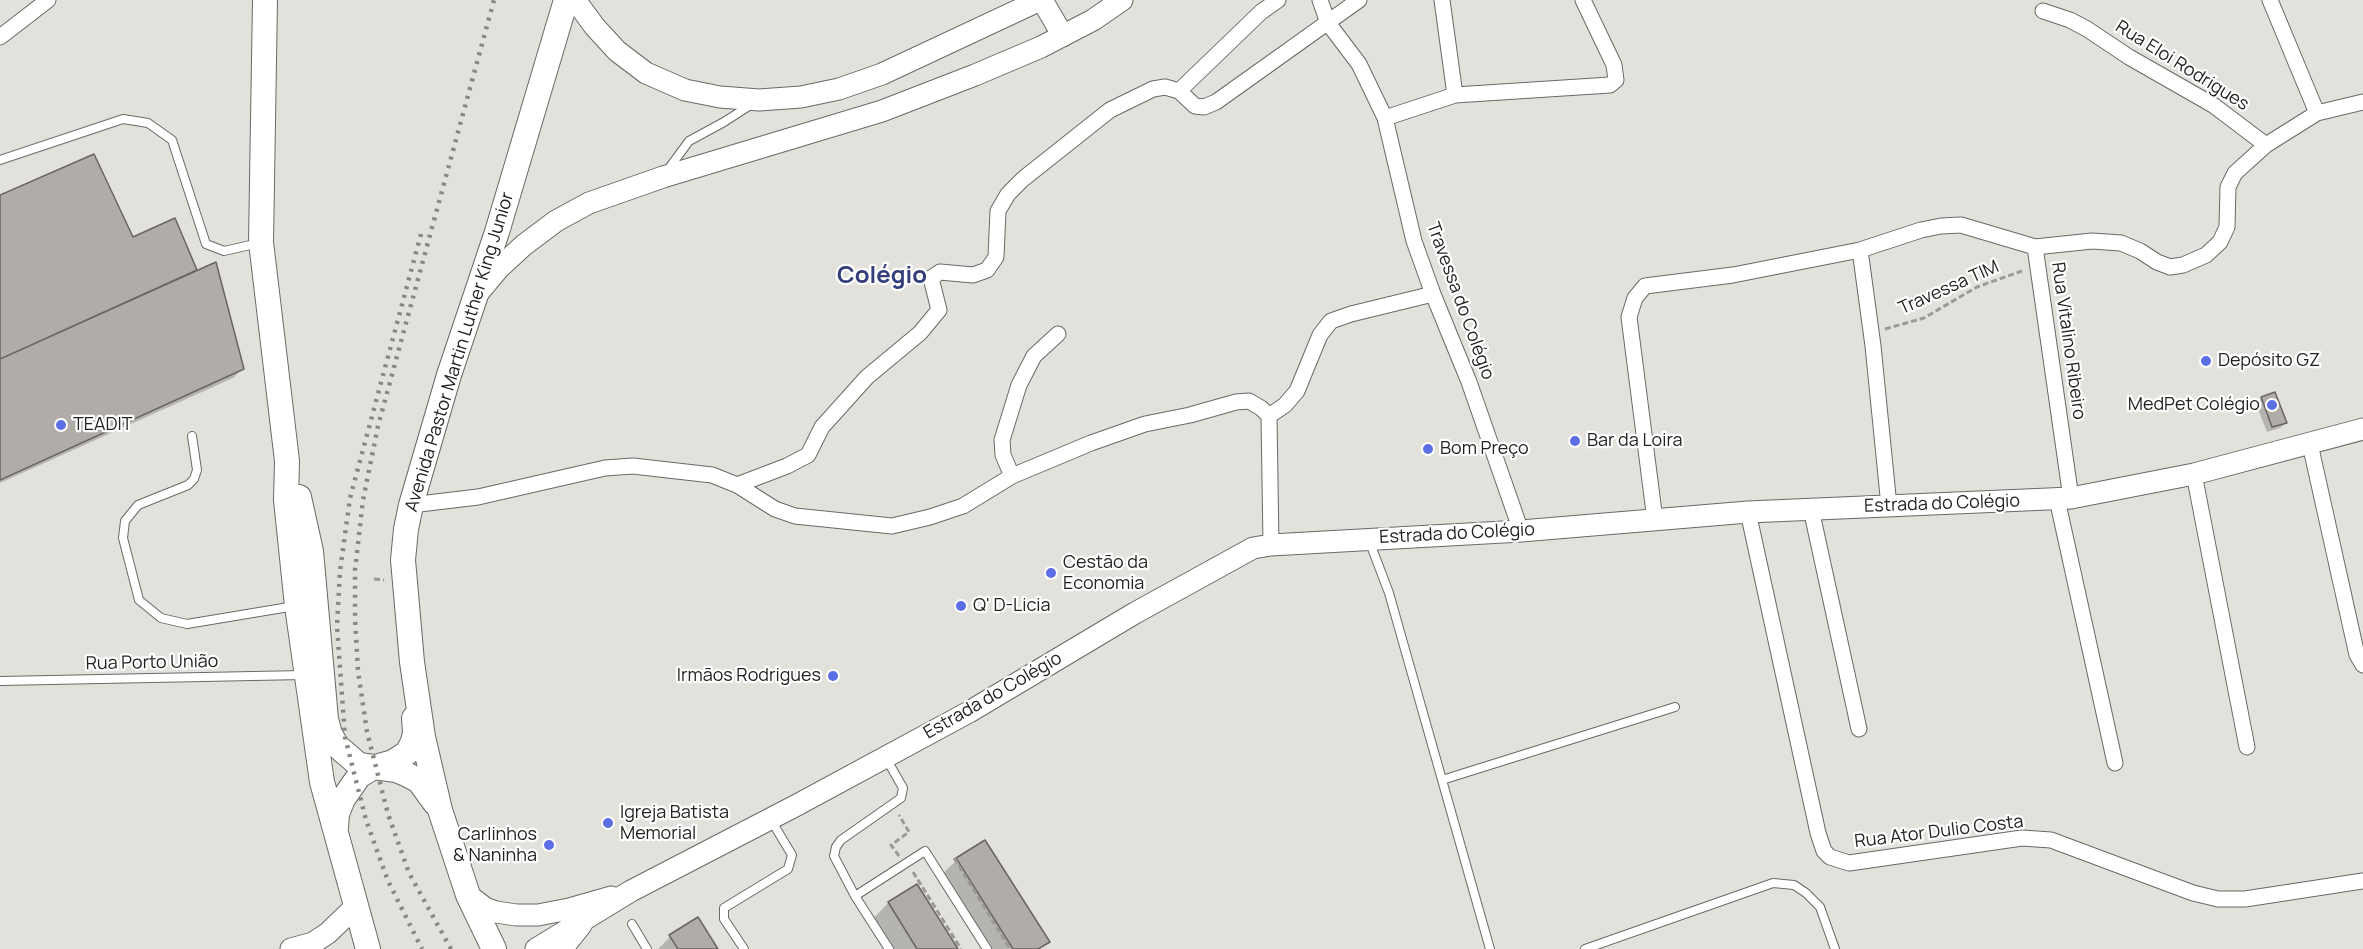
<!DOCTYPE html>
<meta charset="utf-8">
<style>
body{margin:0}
canvas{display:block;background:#e3e1dc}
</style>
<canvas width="2363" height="949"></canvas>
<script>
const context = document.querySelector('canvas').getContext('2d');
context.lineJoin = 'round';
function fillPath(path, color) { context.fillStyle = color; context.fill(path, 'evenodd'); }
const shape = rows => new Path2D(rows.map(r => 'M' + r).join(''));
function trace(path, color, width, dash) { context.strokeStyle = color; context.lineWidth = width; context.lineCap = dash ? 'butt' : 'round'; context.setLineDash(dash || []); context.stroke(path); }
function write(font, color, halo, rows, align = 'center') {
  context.font = font + ' Manrope,sans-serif'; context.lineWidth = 4.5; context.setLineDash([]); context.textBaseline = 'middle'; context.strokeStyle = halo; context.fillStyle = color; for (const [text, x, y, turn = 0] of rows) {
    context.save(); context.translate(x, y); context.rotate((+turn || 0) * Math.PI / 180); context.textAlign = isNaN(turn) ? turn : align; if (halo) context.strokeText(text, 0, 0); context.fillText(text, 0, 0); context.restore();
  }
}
const shadow = shape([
 [0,196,132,239,174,220,242,369,233,378,0,483],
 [2262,398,2286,423,2280,428,2267,432,2256,404],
 [957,860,1048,942,1040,949,986,949,940,876],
 [916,886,956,949,890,949,872,920,888,903],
 [698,919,716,949,658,949,670,937]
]);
const building = shape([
 [94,154,133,237,175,218,197,270,0,359,0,195,94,154],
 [216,262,244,369,0,480,0,359,216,262],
 [2275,392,2287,423,2272,427,2261,397,2275,392],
 [985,840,1050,942,1038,949,1013,949,956,858,985,840],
 [917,884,958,949,917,949,888,902,917,884],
 [698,917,718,949,678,949,669,935,698,917]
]);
const path = shape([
 [1885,329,1924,318,1977,287,2022,271],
 [374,579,384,580],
 [899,856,891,845,909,832,899,815],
 [954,858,1010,949],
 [913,872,961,949]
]);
const lane = shape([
 [0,160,123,119,148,123,172,140,206,244,224,251,259,243],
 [667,171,689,141,724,122,752,104],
 [192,436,197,470,194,479,188,485,138,505,125,521,123,538,139,600,161,618,187,624,295,606],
 [1370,543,1389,593,1490,949],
 [0,681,304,675],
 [887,760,903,788,901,798,841,840,836,847,834,856,855,896,889,949],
 [1442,780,1675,707],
 [855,896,925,851,987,949],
 [632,924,647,949],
 [744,949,724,919,724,908,788,869,792,855,771,820],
 [1585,949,1773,883,1794,885,1806,893,1820,907,1835,949]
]);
const street = shape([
 [1320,0,1328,23,1359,64,1385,118,1414,241,1433,294,1469,382,1521,531],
 [1442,0,1455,95],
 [2270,0,2317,113],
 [2043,11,2070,20,2087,29,2129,57,2213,105,2266,145,2317,113,2363,102],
 [0,37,48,0],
 [1179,91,1261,12,1278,0],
 [1385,118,1455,95,1610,85,1616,80,1614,65,1583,0],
 [2035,247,2092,241,2121,243,2140,251,2157,262,2170,267,2183,265,2206,255,2220,242,2227,227,2228,187,2235,173,2266,145],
 [1860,250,1873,346,1889,506],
 [2310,444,2357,655,2363,665],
 [2194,474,2247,747],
 [1012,476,1003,455,1002,440,1019,385,1034,356,1058,334],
 [737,485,787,466,808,455,822,427,867,377,920,333,939,310,931,278,940,272,973,275,987,270,996,257,998,211,1008,194,1023,179,1110,110,1153,89,1165,87,1179,91,1195,106,1204,107,1216,102,1359,0],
 [2057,499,2115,763],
 [411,505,478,497,605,468,633,466,712,475,737,485,775,509,795,516,892,526,930,517,963,506,1012,476,1091,443,1145,424,1190,415,1236,402,1249,401,1261,408,1269,416],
 [1811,509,1859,729],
 [1748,512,1818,833,1824,851,1830,857,1849,863,2022,838,2051,840,2193,893,2218,899,2245,899,2363,881],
 [1655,520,1629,317,1635,298,1645,286,1733,275,1860,250,1921,230,1941,226,1961,225,2035,247,2071,498],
 [1271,545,1269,416,1285,405,1297,391,1320,335,1331,321,1351,314,1433,294]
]);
const secondary = shape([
 [575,0,595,27,617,51,646,73,685,90,720,97,759,100,801,97,839,89,882,74,1040,0],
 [1042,0,1063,36],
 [478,293,499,268,524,245,556,221,589,203,663,177,882,111,975,75,1041,47,1093,20,1122,0],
 [468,895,485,908,496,912,516,915,538,915,569,909,611,897],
 [291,949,313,943,328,933,356,906],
 [536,949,631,891,797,805,969,712,1135,613,1253,548,1271,545,1521,531,1748,512,2071,498,2194,474,2363,429]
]);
const primary = shape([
 [265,0,261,242,287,461,286,500,297,606,322,782,368,949],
 [299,497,311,551,326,719,330,734,337,746,359,765,396,770,408,775,419,781,435,803],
 [336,827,337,814,343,799,359,776,372,768,393,762,407,753,413,742,415,732,414,718],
 [494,949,468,895,440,810,423,737,412,662,403,560,406,529,411,505,449,375,497,232,566,0],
 [560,949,580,924]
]);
const rail = shape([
 [421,234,350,498,340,571,337,626,345,737,366,820,388,881,422,949],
 [451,949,409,873,388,814,367,732,358,671,355,618,355,570,363,500,378,426,494,0]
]);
const markers = [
 [2206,361,6,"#5c6ee5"],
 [2272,405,6,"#5c6ee5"],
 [61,425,6,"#5c6ee5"],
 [1575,441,6,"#5c6ee5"],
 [1428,449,6,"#5c6ee5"],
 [1051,573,6,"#5c6ee5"],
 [961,606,6,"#5c6ee5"],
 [833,676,6,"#5c6ee5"],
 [608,823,6,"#5c6ee5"],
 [549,845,6,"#5c6ee5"]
];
const streetNames = [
 ["Rua Eloi Rodrigues",2182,66,32],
 ["Travessa TIM",1949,288,-24],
 ["Travessa do Colégio",1460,301,70],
 ["Rua Vitalino Ribeiro",2068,341,82],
 ["Avenida Pastor Martin Luther King Junior",460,352,-73],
 ["Estrada do Colégio",1942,504,-2],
 ["Estrada do Colégio",1457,534,-3],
 ["Rua Porto União",152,663,-1],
 ["Estrada do Colégio",993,696,-30],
 ["Rua Ator Dulio Costa",1939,832,-7]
];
const poiNames = [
 ["Depósito GZ",2218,361],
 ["MedPet Colégio",2260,405,"right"],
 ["TEADIT",73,425],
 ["Bar da Loira",1587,441],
 ["Bom Preço",1440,449],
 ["Cestão da",1063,563],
 ["Economia",1063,584],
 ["Q' D-Licia",973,606],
 ["Irmãos Rodrigues",821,676,"right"],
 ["Igreja Batista",620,813],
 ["Memorial",620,834],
 ["Carlinhos",537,835,"right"],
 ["& Naninha",537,856,"right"]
];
const districtNames = [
 ["Colégio",882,276]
];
fillPath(shadow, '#0003');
fillPath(building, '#b0ada9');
trace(building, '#686661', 1.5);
trace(lane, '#6b6965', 10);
trace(street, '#6b6965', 17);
trace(secondary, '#6b6965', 23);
trace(primary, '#6b6965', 26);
trace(path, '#9c9a97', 3, [6, 3]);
trace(lane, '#fff', 8);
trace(street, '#fff', 15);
trace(secondary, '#fff', 21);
trace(primary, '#fff', 24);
trace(rail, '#898784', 4.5, [3, 6]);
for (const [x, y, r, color] of markers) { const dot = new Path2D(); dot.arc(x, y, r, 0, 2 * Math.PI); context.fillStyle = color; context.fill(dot); trace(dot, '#fff', 2); }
write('18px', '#242322', '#fff', streetNames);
write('18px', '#242322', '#fff', poiNames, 'left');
write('bold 24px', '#343e79', '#fff', districtNames);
</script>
